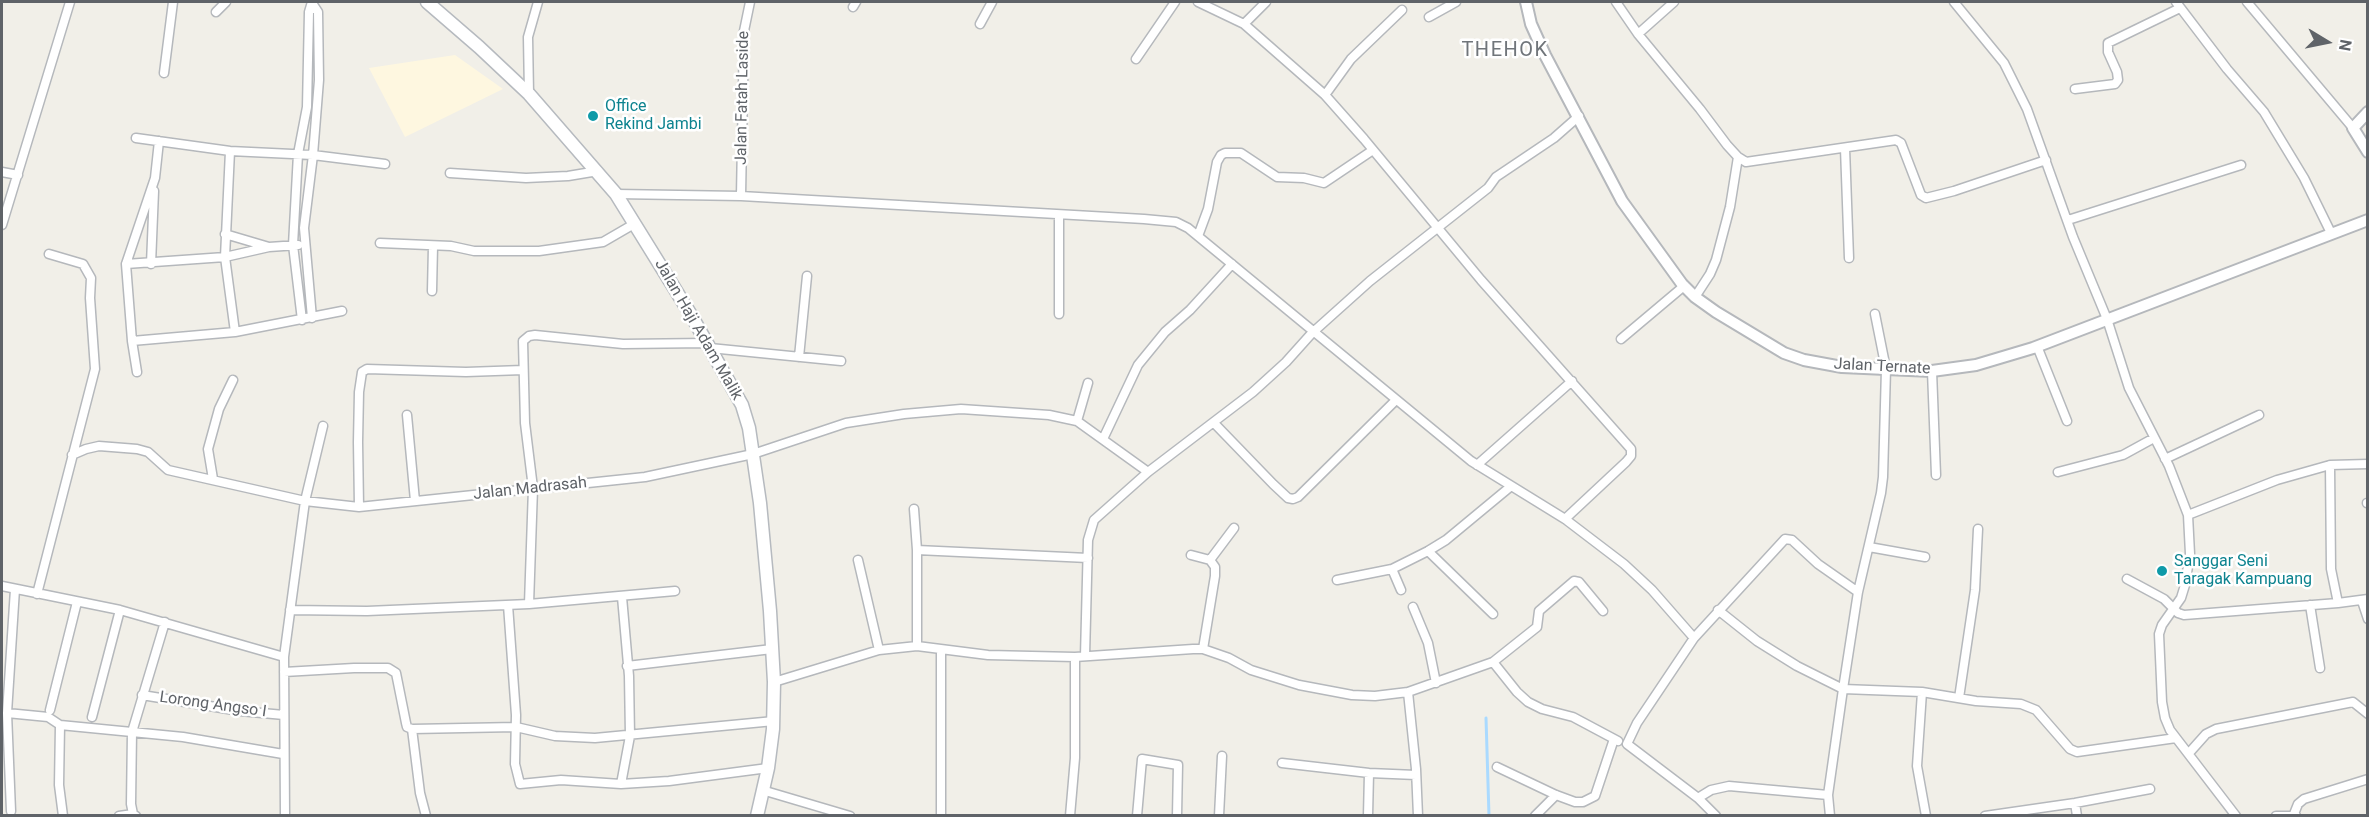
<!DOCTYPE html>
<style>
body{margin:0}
#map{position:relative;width:2369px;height:817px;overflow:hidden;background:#f1efe8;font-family:Roboto,sans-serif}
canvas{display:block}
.frame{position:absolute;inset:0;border:3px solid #5f6368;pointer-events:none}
.north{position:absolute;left:2297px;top:12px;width:60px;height:60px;-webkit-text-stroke:4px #fff;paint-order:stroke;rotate:100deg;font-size:16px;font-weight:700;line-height:24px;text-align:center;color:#5f6368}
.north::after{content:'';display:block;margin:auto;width:21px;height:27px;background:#5f6368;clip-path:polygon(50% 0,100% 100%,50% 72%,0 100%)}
</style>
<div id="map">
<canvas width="2369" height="817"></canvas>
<div class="frame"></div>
<div class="north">N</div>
</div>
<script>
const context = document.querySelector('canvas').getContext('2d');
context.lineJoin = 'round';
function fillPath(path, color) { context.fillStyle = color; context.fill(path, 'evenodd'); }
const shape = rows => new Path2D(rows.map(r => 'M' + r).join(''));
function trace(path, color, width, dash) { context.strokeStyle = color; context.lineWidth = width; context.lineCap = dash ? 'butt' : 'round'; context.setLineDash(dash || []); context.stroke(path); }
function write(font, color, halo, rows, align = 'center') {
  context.font = font + ' Roboto,sans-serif'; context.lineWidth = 5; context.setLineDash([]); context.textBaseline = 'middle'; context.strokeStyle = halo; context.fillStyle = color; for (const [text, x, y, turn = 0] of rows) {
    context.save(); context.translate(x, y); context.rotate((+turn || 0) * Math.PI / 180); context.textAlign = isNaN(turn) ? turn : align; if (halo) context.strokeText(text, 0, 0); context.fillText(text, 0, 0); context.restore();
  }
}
const commercial = shape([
 [455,55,503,89,405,137,369,68]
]);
const stream = shape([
 [1486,718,1489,816]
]);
const minor = shape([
 [1198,2,1244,24,1325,95,1364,139,1481,280,1631,449,1631,456,1626,462,1565,519],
 [1616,2,1638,34,1700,109,1727,145,1738,157,1746,162,1896,140,1901,143,1921,195,1926,198,1954,191,2046,160],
 [1954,2,2004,63,2027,109,2073,237,2107,319,2129,388,2169,466,2188,515,2190,554,2185,585,2181,598,2162,625,2159,634,2162,702,2165,718,2170,730,2236,816],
 [2176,2,2227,69,2264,112,2304,178,2331,233],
 [2247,2,2353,128],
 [853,7,856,2],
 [216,12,226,2],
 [1429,17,1456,2],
 [980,24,992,2],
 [1244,24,1266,2],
 [1638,34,1674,2],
 [1136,59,1175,2],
 [164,73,173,2],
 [2075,89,2115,84,2118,80,2117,72,2108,52,2108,43,2180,8],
 [529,94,528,37,538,2],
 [1325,95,1351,59,1402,10],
 [136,138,230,151,313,155,385,164],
 [1845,148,1849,258],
 [230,151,225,257,235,332],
 [2,172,18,175],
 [450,173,526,178,568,176,598,171],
 [616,194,741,196,1144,219,1176,222,1188,228,1471,461,1565,519,1624,564,1652,590,1694,638,1637,723,1627,744,1698,798,1716,816],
 [741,196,744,31,750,2],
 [1059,215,1059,314],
 [2068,220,2241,165],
 [2,225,70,2],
 [225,234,269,247],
 [1198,236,1208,209,1217,162,1221,155,1225,153,1241,153,1277,177,1304,178,1324,183,1373,150],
 [380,243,451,246,474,251,539,251,603,242,634,224],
 [126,264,225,257,269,247,298,245],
 [151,264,154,191],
 [432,291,433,246],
 [1695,297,1710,274,1716,260,1730,207,1738,157],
 [312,318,304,228,313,155,319,80,318,12,312,3],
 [302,320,293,245,298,154,307,107,309,12,312,2],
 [1621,339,1684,286],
 [132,341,235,332,342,311],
 [2037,346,2067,421],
 [710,348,841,361],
 [799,357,807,276],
 [1932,371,1936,475],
 [137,372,132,341,126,264,155,178,159,141],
 [407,415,415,501],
 [1077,421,1088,383],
 [1214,423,1273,484,1288,498,1293,499,1298,497,1396,400],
 [1103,439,1138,365,1165,332,1190,310,1232,264],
 [72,455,86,449,99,446,137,449,148,452,168,470,305,501,359,507,645,477,753,454,846,423,904,414,961,409,1049,415,1077,421,1148,472],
 [2165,459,2259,415],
 [1477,465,1572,381],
 [2330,465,2331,569,2338,603],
 [2058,472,2123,455,2154,438],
 [213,479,208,449,219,409,233,380],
 [2367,503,2368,503],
 [359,507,358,442,359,392,362,372,367,369,466,372,523,370],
 [914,509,917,550,917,646],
 [2188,515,2277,480,2330,465,2368,464],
 [1869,547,1925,557],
 [917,550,1088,558],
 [1428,551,1493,614],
 [1191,555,1210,560,1215,567,1215,576,1203,649],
 [858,560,879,650],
 [1210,560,1234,528],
 [1392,569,1401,590],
 [2127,579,2164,599,2178,613,2184,615,2338,603,2368,599],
 [1337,580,1392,569,1428,551,1446,540,1510,487],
 [2,586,120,610,284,657],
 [37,594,95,369,90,298,91,278,83,264,49,254],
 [2362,601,2368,619],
 [529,604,675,591],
 [508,605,516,715,515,764,520,784,561,780,621,784,669,781,768,768],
 [2310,605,2320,668],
 [1413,607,1428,643,1436,683],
 [290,610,367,611,529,604,533,488,525,423,523,341,529,336,535,335,623,344,707,343],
 [1718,610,1757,641,1797,666,1843,689,1922,692,1976,701,2021,704,2036,710,2070,749,2077,752,2176,738],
 [1694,638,1785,539,1792,540,1818,564,1858,592],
 [941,649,941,816],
 [1085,656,1088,540,1094,520,1148,472,1253,392,1286,362,1312,333,1370,281,1488,188,1496,177,1554,138,1579,116],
 [1493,662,1517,692,1528,702,1542,709,1573,717,1618,741],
 [627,666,772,649],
 [284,672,354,668,388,668,396,673,406,723,407,727,412,729,516,727,555,736,595,738,774,721],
 [774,682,879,650,917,646,988,655,1075,657,1193,649,1203,649,1229,658,1251,670,1299,685,1352,695,1375,696,1408,692,1493,662,1537,627,1539,611,1574,581,1579,582,1603,611],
 [1408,692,1416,769,1418,816],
 [1922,692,1917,766,1926,816],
 [142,695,240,711,284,715],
 [1959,698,1975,590,1978,529],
 [50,710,77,602],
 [7,713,48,717,60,725,183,737,283,754],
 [92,717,120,610],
 [60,725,59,785,63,816],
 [412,729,420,793,426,816],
 [2189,753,2206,734,2216,729,2353,702,2368,714],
 [1282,763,1369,773,1416,775],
 [1497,767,1556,795,1575,802,1583,802,1595,796,1614,739],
 [621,784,630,736,629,676,622,597],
 [762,790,850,816],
 [1698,798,1711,790,1729,786,1828,795],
 [2075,803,2077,816],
 [11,811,7,713,15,589],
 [2294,814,2298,804,2304,799,2368,779],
 [119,816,133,814],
 [136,816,133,814,131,804,132,732,165,622],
 [285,816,284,657,305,501,323,426],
 [1070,816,1075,758,1075,657],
 [1137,816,1142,759,1178,765,1177,816],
 [1219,816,1222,756],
 [1368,816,1369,773],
 [1535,816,1556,795],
 [1830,816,1828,795,1843,689,1858,592,1881,493,1883,477,1886,369,1875,314],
 [1985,816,2075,803,2150,789],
 [2276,816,2296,816]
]);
const tertiary = shape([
 [1526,2,1531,24,1545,55,1622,201,1682,284,1695,297,1716,312,1784,353,1804,360,1842,367,1886,369,1932,371,1976,365,2033,348,2368,220],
 [2368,112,2353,128,2368,152]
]);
const secondary = shape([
 [427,2,479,47,529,94,616,194,691,315,742,405,749,428,760,503,770,611,774,682,773,729,768,768,757,816]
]);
const markers = [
 [593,116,6,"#0f9aa8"],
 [2162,571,6,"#0f9aa8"]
];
const streetNames = [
 ["Jalan Fatah Laside",743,98,-89],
 ["Jalan Haji Adam Malik",698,330,60],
 ["Jalan Ternate",1882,367,3],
 ["Jalan Madrasah",530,489,-6],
 ["Lorong Angso I",213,705,8]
];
const cultureNames = [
 ["Office",605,107],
 ["Rekind Jambi",605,125],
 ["Sanggar Seni",2174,562],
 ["Taragak Kampuang",2174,580]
];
const quarterNames = [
 ["THEHOK",1505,51]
];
fillPath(commercial, '#fef7e0');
trace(stream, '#aadaff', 3);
trace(minor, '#b5b8bc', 11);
trace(tertiary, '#b5b8bc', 14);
trace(secondary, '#b6babf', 15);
trace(minor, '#fff', 8);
trace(tertiary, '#fff', 10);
trace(secondary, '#fff', 12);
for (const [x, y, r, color] of markers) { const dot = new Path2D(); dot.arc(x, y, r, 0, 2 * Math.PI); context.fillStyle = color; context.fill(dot); trace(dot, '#fff', 2); }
write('16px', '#5f6368', '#fff', streetNames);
write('16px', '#0d838f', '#fff', cultureNames, 'left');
context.letterSpacing = '1.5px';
write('20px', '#70757a', '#fff', quarterNames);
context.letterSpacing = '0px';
</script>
